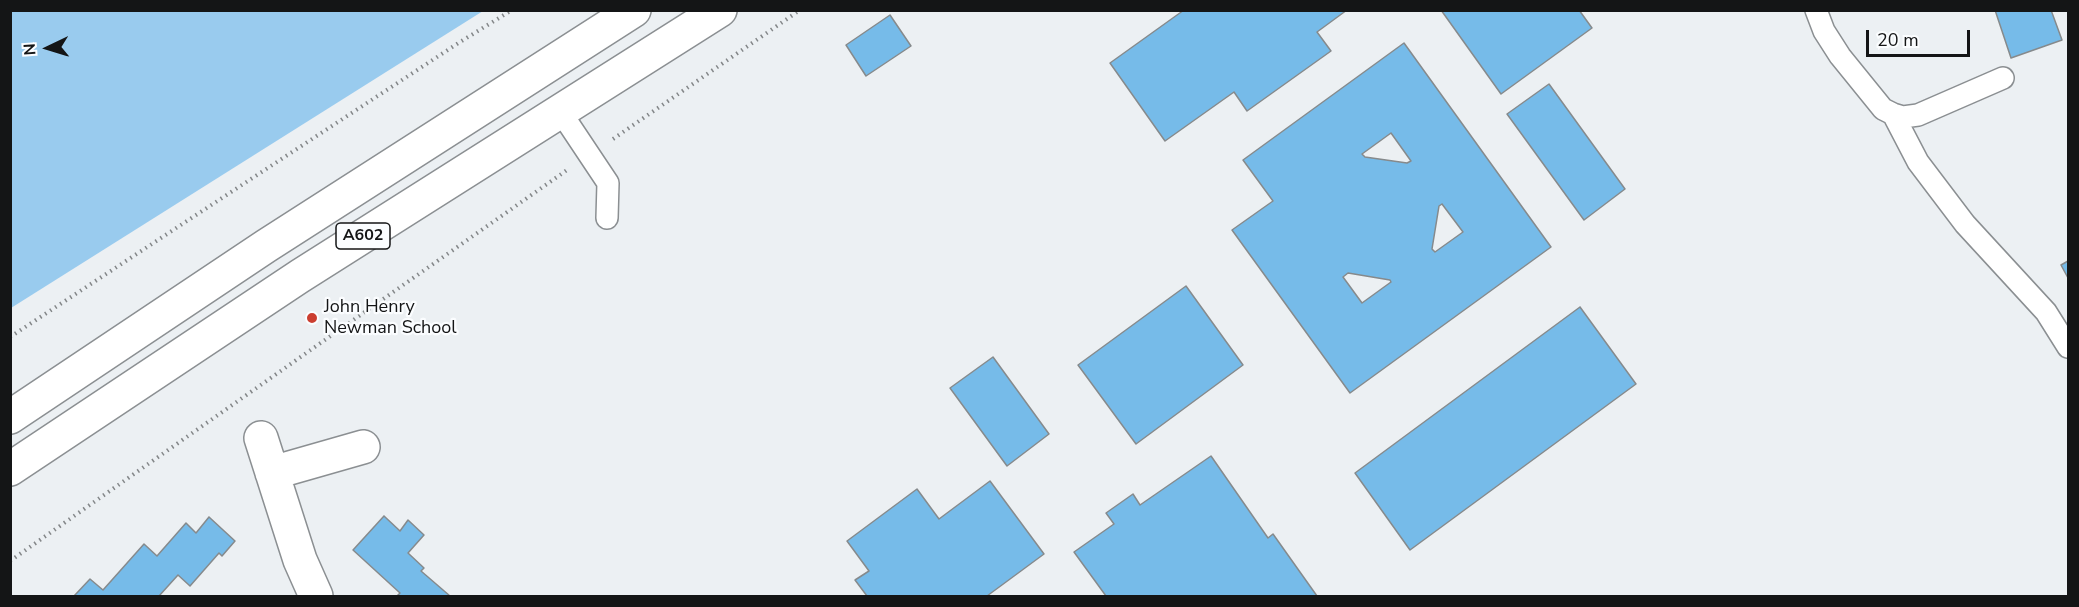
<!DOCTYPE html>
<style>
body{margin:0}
#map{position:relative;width:2079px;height:607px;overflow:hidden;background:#ecf0f3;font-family:"Nunito Sans",sans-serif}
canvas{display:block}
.frame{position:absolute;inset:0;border:12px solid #141516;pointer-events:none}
.north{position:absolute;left:18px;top:18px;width:60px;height:60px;-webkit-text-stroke:4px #fbfdff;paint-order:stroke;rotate:266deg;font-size:16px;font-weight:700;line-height:24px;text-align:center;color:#141516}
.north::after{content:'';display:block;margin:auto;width:21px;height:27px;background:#141516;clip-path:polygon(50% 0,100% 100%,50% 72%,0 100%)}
.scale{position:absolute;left:1866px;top:30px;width:104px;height:27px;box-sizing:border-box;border:3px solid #141516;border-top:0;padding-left:8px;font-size:18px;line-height:21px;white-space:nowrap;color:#141516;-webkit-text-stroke:4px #fbfdff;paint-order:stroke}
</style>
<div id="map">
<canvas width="2079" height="607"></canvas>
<div class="frame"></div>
<div class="north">N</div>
<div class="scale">20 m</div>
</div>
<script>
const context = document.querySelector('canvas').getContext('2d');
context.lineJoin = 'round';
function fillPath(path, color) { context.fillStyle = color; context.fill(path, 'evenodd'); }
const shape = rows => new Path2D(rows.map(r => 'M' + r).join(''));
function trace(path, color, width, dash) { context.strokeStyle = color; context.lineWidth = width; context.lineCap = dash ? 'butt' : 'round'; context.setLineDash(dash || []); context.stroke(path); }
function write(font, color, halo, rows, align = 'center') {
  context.font = font + ' "Nunito Sans",sans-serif'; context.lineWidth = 4.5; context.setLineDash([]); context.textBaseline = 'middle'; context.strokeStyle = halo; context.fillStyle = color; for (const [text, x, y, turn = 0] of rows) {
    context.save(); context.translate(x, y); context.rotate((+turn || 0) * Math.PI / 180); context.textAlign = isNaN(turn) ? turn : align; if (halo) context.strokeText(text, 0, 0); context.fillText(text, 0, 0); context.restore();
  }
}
const green = shape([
 [11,10,483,10,483,11,11,308]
]);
const building = shape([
 [1184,10,1347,10,1317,32,1331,51,1247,111,1234,92,1165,141,1110,63,1184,10],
 [1441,10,1579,10,1592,28,1501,94,1441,10],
 [1995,10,2051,10,2062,40,2011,58,1995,10],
 [890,15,911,46,866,76,846,45,890,15],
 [1404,43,1551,247,1350,393,1232,230,1273,201,1243,160,1404,43],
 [1391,133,1411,161,1407,163,1365,157,1362,154,1391,133],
 [1442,204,1463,232,1435,252,1432,249,1439,206,1442,204],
 [1348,273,1390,280,1391,282,1362,303,1343,277,1348,273],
 [1549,84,1625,189,1584,220,1507,114,1549,84],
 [2068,261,2068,278,2061,265,2068,261],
 [1186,286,1243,365,1136,444,1078,365,1186,286],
 [1580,307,1636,384,1410,550,1355,473,1580,307],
 [993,357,1049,434,1007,466,950,388,993,357],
 [1211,456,1268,538,1273,534,1317,596,1106,596,1074,552,1114,524,1106,513,1133,494,1140,505,1211,456],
 [990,481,1044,554,987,596,867,596,855,580,869,571,847,541,917,489,939,519,990,481],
 [384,516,400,531,408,520,424,535,408,553,424,568,421,571,450,596,397,596,400,593,353,550,384,516],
 [209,517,235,541,222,556,219,553,190,586,178,575,159,596,74,596,90,579,103,590,144,544,157,556,186,523,196,533,209,517]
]);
const path = shape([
 [613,139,800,10],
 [10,337,460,42,512,10],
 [10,561,567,170]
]);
const lane = shape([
 [1816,10,1824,31,1840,56,1883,109,1893,114,1903,117,1918,115,2003,78],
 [560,111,608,183,607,218],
 [1893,114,1918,162,1965,224,2046,312,2068,347]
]);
const street = shape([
 [261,438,300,560,316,596],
 [272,473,363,447]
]);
const primary = shape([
 [10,417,266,246,634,10],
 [10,469,300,276,720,10]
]);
const markers = [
 [312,318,6,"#cb3e30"]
];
const shields = [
 [363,236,54]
];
const shieldNames = [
 ["A602",363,236]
];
const poiNames = [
 ["John Henry",324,308],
 ["Newman School",324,329]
];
fillPath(green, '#99cbee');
fillPath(building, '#76bbe9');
trace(building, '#868a8c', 1.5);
trace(lane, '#8b8f92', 24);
trace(street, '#8b8f92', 36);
trace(primary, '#8b8f92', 36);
trace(path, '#848789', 4, [1.5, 4.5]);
trace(lane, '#fff', 21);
trace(street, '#fff', 33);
trace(primary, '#fff', 33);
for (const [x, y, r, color] of markers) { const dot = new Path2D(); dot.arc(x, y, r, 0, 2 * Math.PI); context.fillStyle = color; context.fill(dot); trace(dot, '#fbfdff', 2); }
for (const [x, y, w] of shields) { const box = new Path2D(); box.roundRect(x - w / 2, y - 13, w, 26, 4.5); context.fillStyle = '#fbfdff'; context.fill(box); trace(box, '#141516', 1.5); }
write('bold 16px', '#141516', null, shieldNames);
write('18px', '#141516', '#fbfdff', poiNames, 'left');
</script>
